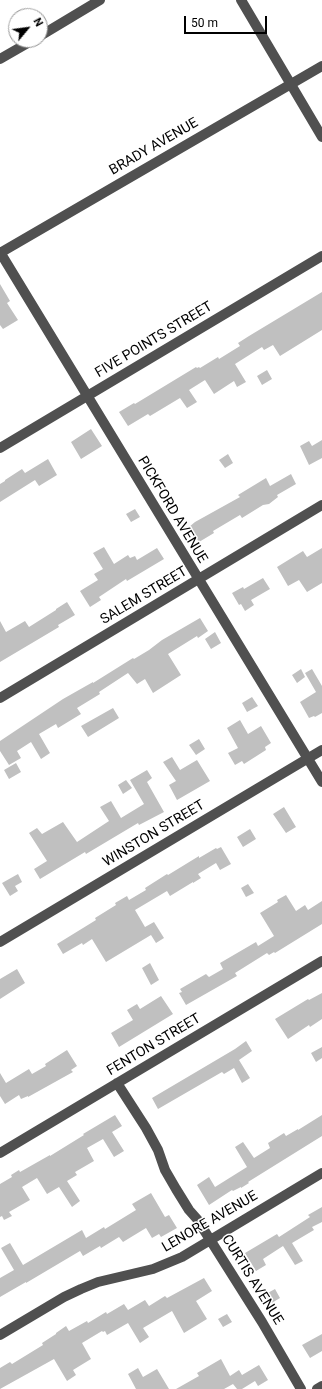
<!DOCTYPE html>
<style>
body{margin:0}
#map{position:relative;width:322px;height:1389px;overflow:hidden;background:#fff;font-family:Roboto,sans-serif}
canvas{display:block}
.north{position:absolute;left:8px;top:8px;width:40px;height:40px;box-sizing:border-box;background:#fff;border:1px solid #999;border-radius:50%;rotate:61deg;font-size:11px;font-weight:700;line-height:16px;text-align:center;color:#000}
.north::after{content:'';display:block;margin:auto;width:14px;height:18px;background:#000;clip-path:polygon(50% 0,100% 100%,50% 72%,0 100%)}
.scale{position:absolute;left:184px;top:16px;width:83px;height:18px;box-sizing:border-box;border:2px solid #000;border-top:0;padding-left:5px;font-size:12px;line-height:14px;white-space:nowrap;color:#000;-webkit-text-stroke:3px #fff;paint-order:stroke}
</style>
<div id="map">
<canvas width="322" height="1389"></canvas>
<div class="north">N</div>
<div class="scale">50 m</div>
</div>
<script>
const context = document.querySelector('canvas').getContext('2d');
context.lineJoin = 'round';
function fillPath(path, color) { context.fillStyle = color; context.fill(path, 'evenodd'); }
const shape = rows => new Path2D(rows.map(r => 'M' + r).join(''));
function trace(path, color, width, dash) { context.strokeStyle = color; context.lineWidth = width; context.lineCap = dash ? 'butt' : 'round'; context.setLineDash(dash || []); context.stroke(path); }
function write(font, color, halo, rows, align = 'center') {
  context.font = font + ' Roboto,sans-serif'; context.lineWidth = 3; context.setLineDash([]); context.textBaseline = 'middle'; context.strokeStyle = halo; context.fillStyle = color; for (const [text, x, y, turn = 0] of rows) {
    context.save(); context.translate(x, y); context.rotate((+turn || 0) * Math.PI / 180); context.textAlign = isNaN(turn) ? turn : align; if (halo) context.strokeText(text, 0, 0); context.fillText(text, 0, 0); context.restore();
  }
}
const building = shape([
 [0,284,10,301,7,303,18,320,3,329,0,325],
 [322,292,322,330,280,356,273,345,264,350,262,347,235,364,246,382,237,387,234,381,214,394,205,380,189,390,197,402,187,408,180,398,150,416,148,414,128,426,119,412,134,403,135,404,196,367,197,368,199,367,200,368,218,357,219,359,240,346,238,343,249,336],
 [267,370,272,379,262,385,257,376],
 [91,429,102,446,81,459,71,442],
 [322,440,322,458,309,465,300,446,309,441,312,446],
 [228,454,233,463,225,468,219,460],
 [48,459,57,475,39,486,35,480,0,502,0,484,5,481,5,480,22,469,25,473],
 [291,474,296,484,277,495,278,497,269,504,263,505,242,518,240,515,213,531,214,533,199,542,189,527,195,522,240,497,238,495,266,478,270,486],
 [135,509,140,517,131,522,126,514],
 [104,547,114,564,128,555,130,558,135,556,137,560,157,548,164,559,127,581,126,579,99,597,101,600,90,607,80,591,98,580,94,574,103,569,93,553],
 [322,548,322,583,307,592,299,580,288,586,277,567,303,551,307,557],
 [263,578,270,589,251,600,254,605,245,611,241,604,239,605,232,593,243,587,244,589],
 [67,602,75,615,58,625,59,627,0,662,0,621,6,632,25,621,29,627,56,610,56,609],
 [200,618,208,631,198,638,197,636,168,654,181,675,153,693,145,679,137,684,128,673,99,692,100,694,77,708,81,714,58,728,56,724,39,734,50,753,41,759,31,742,17,751,21,758,9,765,0,751,0,741,63,699,93,682,93,683,133,658,134,659,149,650,162,640],
 [215,632,221,643,211,649,205,639],
 [301,669,305,677,297,683,292,675],
 [312,669,322,686,322,713,315,717,314,716,309,718,300,702,316,692,305,673],
 [252,697,258,706,247,712,242,703],
 [113,708,119,718,88,737,81,726],
 [240,720,248,734,261,726,271,743,265,747,266,750,244,764,242,761,235,765,228,753,238,748,227,728],
 [199,739,205,749,196,755,189,745],
 [172,757,180,770,197,760,210,781,177,800,169,785,176,781,163,762],
 [16,763,21,772,9,779,4,770],
 [147,770,152,778,147,782,164,812,139,825,138,823,86,854,85,852,40,879,34,869,47,861,29,833,37,828,42,834,63,822,77,842,109,821,100,807,111,801,121,818,144,804,130,780],
 [126,780,132,788,123,794,118,785],
 [284,807,296,827,286,833,273,814],
 [250,829,256,839,243,847,237,837],
 [221,847,231,864,220,870,216,863,198,874,201,878,193,883,193,882,170,896,167,891,135,910,145,927,154,922,164,938,156,943,151,935,106,962,92,939,83,945,82,943,63,954,57,944,96,920,95,918,116,905,115,903,127,896,129,900,146,890,145,888,167,874,168,875,199,856,199,858,216,848,217,849],
 [18,874,22,882,15,886,18,891,10,896,2,883],
 [248,884,254,893,246,897,241,888],
 [286,895,296,911,305,905,308,910,322,901,322,924,275,953,274,952,269,955,267,953,235,973,237,976,186,1005,179,993,182,992,180,989,206,974,209,977,223,969,220,963,256,942,258,946,274,936,260,913,278,902,277,900],
 [150,963,159,980,151,985,142,968],
 [17,969,25,983,0,999,0,979],
 [322,993,322,1019,310,1027,309,1025,288,1039,275,1019,308,999,309,1000],
 [161,996,173,1014,119,1047,111,1033,133,1020,127,1010,137,1004,140,1009],
 [246,1041,252,1051,239,1060,250,1078,242,1083,234,1068,224,1074,222,1072,158,1109,152,1098,235,1049],
 [322,1047,322,1058,316,1062,311,1053],
 [67,1050,77,1066,71,1070,73,1072,28,1097,28,1096,21,1099,19,1095,5,1104,0,1096,0,1073,6,1083,29,1069,32,1074,46,1066,45,1064],
 [115,1115,122,1126,112,1132,124,1151,114,1157,103,1139,87,1148,94,1161,75,1172,77,1175,67,1181,80,1201,72,1207,59,1187,47,1194,37,1178,22,1187,30,1200,9,1212,12,1216,4,1220,2,1216,0,1217,0,1184,12,1177,11,1175,19,1170,20,1172,50,1155,50,1156,84,1135,83,1134],
 [322,1115,322,1136,248,1182,249,1183,241,1188,241,1187,233,1191,232,1190,209,1205,197,1185,209,1177,215,1187,247,1167,235,1147,243,1142,254,1158,270,1148,268,1143,284,1133,286,1136,298,1129,298,1130],
 [151,1193,165,1217,169,1215,177,1228,161,1237,159,1234,152,1238,146,1228,123,1242,119,1237,101,1248,100,1246,83,1256,80,1251,26,1283,26,1282,0,1297,0,1278,14,1270,1,1248,10,1243,23,1265,82,1230,86,1238,104,1227,105,1229,136,1210,132,1204],
 [322,1207,322,1222,312,1227,314,1230,292,1243,303,1261,295,1265,283,1246,263,1259,266,1265,256,1271,245,1253,277,1234,279,1237,310,1217,308,1215],
 [204,1278,212,1291,196,1301,207,1319,184,1333,172,1311,143,1328,149,1337,140,1343,128,1323,107,1335,105,1331,103,1332,102,1331,82,1343,91,1359,73,1370,76,1375,67,1381,54,1359,0,1389,0,1368,10,1362,12,1364,43,1345,42,1343,56,1334,56,1333,66,1326,69,1331,87,1321,88,1323,106,1312,107,1314,124,1304,128,1310,145,1300,149,1306,165,1296,167,1298],
 [275,1289,280,1298,270,1304,264,1295],
 [227,1314,232,1322,223,1327,218,1319],
 [322,1334,322,1351,310,1358,302,1345],
 [221,1359,230,1376,239,1370,242,1375,259,1365,268,1380,258,1386,255,1381,242,1389,237,1389,233,1384,224,1389,176,1389,199,1376,197,1373],
 [138,1368,143,1377,157,1369,169,1389,136,1389,128,1374]
]);
const minor = shape([
 [241,0,322,137],
 [40,36,100,0],
 [0,59,33,40],
 [0,252,322,782],
 [0,253,322,66],
 [0,448,322,256],
 [0,698,322,505],
 [0,942,322,750],
 [117,1083,146,1128,158,1150,165,1170,176,1189,189,1210,197,1219,262,1322,301,1389],
 [0,1153,322,961],
 [0,1335,64,1297,81,1289,98,1282,153,1269,182,1257,322,1173],
 [317,1389,322,1386]
]);
const streetNames = [
 ["BRADY AVENUE",154,147,-30],
 ["FIVE POINTS STREET",154,340,-31],
 ["PICKFORD AVENUE",172,510,59],
 ["SALEM STREET",144,596,-31],
 ["WINSTON STREET",154,834,-31],
 ["FENTON STREET",154,1045,-31],
 ["LENORE AVENUE",210,1222,-30],
 ["CURTIS AVENUE",252,1280,58]
];
fillPath(building, '#c0c0c0');
trace(minor, '#505050', 10);
write('14px', '#000', '#fff', streetNames);
</script>
